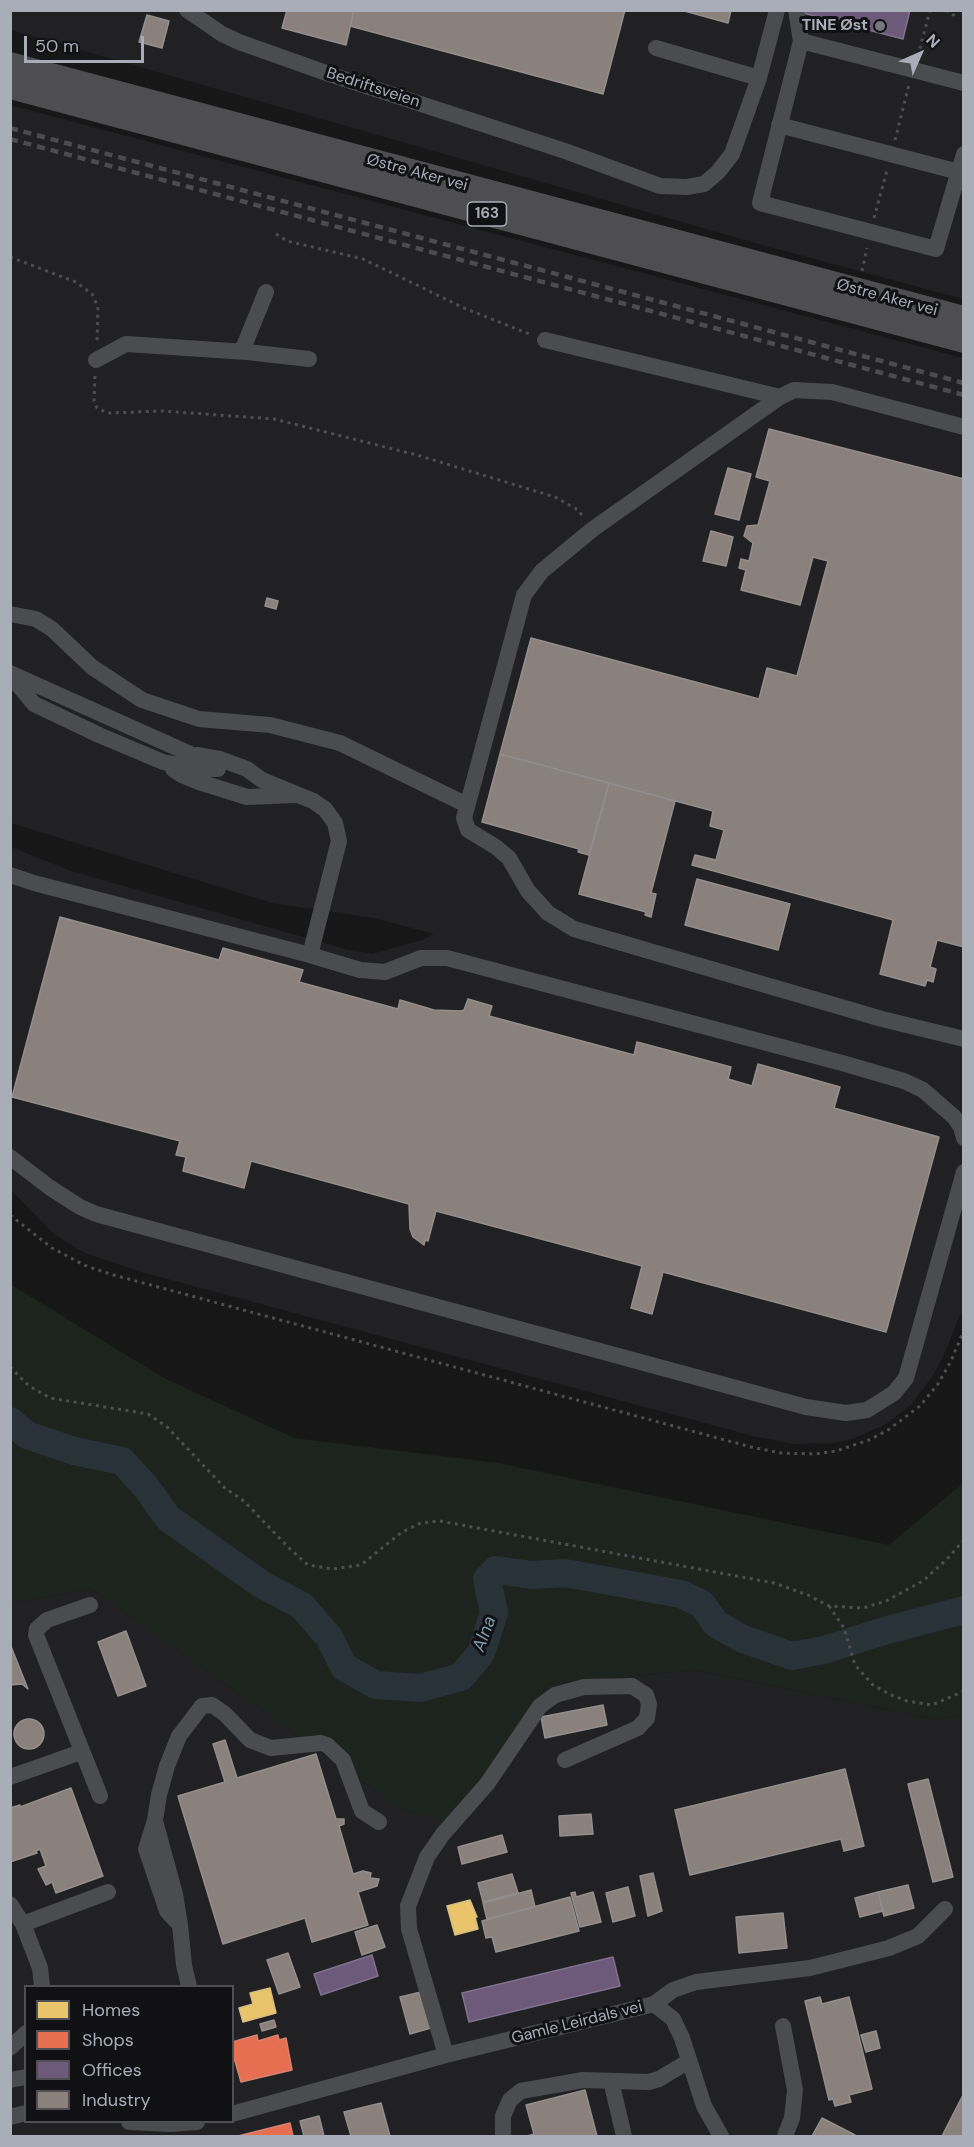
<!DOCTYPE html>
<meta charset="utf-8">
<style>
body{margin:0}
#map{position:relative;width:974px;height:2147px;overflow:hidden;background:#171717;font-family:"DM Sans",sans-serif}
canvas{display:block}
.frame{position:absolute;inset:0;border:12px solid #a8adb8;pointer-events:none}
.legend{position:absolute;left:24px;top:1985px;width:210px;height:138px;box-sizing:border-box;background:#111113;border:2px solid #4d4f55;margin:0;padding:8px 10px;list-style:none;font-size:18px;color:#a8adb8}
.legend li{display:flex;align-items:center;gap:12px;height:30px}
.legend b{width:30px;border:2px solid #4d4f55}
.north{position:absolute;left:890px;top:24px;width:60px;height:60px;-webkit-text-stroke:4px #111113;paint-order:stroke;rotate:45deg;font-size:16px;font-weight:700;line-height:24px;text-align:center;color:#a8adb8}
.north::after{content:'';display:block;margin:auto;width:21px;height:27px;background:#a8adb8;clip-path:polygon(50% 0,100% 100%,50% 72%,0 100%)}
.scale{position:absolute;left:24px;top:36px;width:120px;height:27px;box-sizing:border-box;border:3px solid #a8adb8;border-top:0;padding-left:8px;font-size:18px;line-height:21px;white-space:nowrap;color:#a8adb8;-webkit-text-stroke:4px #111113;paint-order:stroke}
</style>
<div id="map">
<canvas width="974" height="2147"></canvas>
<div class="frame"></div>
<ul class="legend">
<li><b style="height:16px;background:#e9c46a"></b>Homes</li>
<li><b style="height:16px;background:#e76f51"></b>Shops</li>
<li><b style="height:16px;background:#6d597a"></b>Offices</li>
<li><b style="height:16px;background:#8a817c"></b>Industry</li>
</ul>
<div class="north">N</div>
<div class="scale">50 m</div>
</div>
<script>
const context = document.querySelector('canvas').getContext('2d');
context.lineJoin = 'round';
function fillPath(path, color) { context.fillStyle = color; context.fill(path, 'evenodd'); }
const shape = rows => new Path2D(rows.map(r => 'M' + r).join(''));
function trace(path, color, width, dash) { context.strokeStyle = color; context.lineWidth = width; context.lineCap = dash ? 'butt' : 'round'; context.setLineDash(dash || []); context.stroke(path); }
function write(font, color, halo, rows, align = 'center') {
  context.font = font + ' "DM Sans",sans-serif'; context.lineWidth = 6; context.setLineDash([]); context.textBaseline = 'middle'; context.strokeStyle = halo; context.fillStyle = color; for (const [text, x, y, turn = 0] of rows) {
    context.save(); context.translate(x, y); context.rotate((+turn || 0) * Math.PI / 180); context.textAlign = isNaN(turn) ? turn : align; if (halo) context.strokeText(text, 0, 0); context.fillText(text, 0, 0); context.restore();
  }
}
const built = shape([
 [10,11,963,11,963,299,759,244,11,30],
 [10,105,963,358,963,1308,943,1357,934,1374,912,1404,886,1424,855,1438,835,1443,794,1444,757,1437,145,1273,85,1253,65,1241,52,1232,11,1190,11,847,71,871,345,949,372,954,422,940,434,934,374,918,272,903,11,823],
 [92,1589,401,1809,459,1823,547,1685,695,1670,934,1719,963,1715,963,2136,11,2136,11,1603],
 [26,1986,232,1986,232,2122,26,2122]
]);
const green = shape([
 [10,1284,164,1378,294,1438,498,1463,889,1545,963,1483,963,1715,934,1719,695,1670,547,1685,459,1824,401,1809,92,1589,11,1603]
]);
const homes = shape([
 [470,1900,477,1917,475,1917,478,1929,455,1935,447,1906,470,1900],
 [270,1988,276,2013,243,2022,239,2008,253,2004,250,1993,270,1988]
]);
const shops = shape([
 [257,2035,258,2041,278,2035,279,2040,286,2038,292,2070,241,2082,232,2051,232,2042,257,2035],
 [290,2123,293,2136,238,2136,290,2123]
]);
const offices = shape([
 [804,10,910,10,903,39,803,13,804,10],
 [372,1955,378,1976,321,1995,314,1974,372,1955],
 [613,1957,620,1986,469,2022,462,1993,613,1957]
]);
const industry = shape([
 [287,10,354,10,346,45,282,28,287,10],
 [354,10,625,10,603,94,350,26,354,10],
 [681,10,731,10,728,23,681,10],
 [147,15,169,21,162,48,139,42,147,15],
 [769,429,964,479,964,947,937,940,930,967,936,969,933,982,927,980,925,986,880,974,893,920,692,865,695,855,716,860,724,830,710,826,713,811,500,754,531,638,759,699,767,668,797,676,828,561,813,557,800,605,741,590,746,570,739,568,741,559,749,561,753,543,744,536,747,526,758,525,770,481,756,477,769,429],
 [728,468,751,474,739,520,715,514,728,468],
 [711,531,733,537,726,566,703,561,711,531],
 [267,598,278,601,276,609,265,606,267,598],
 [500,754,609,783,589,855,578,852,579,849,482,822,500,754],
 [609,783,675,801,651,893,656,894,651,917,645,915,646,912,579,894,609,783],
 [697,879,790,904,778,950,685,925,697,879],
 [60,917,219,960,223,948,303,970,299,982,398,1009,400,1000,434,1010,461,1011,464,1010,468,999,492,1006,489,1016,634,1055,637,1042,731,1067,728,1079,752,1086,758,1064,840,1087,834,1108,939,1137,886,1332,663,1272,652,1314,631,1308,642,1266,436,1211,428,1241,425,1240,424,1245,413,1237,410,1229,409,1204,251,1161,244,1188,183,1171,186,1157,176,1155,180,1141,12,1097,60,917],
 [126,1631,146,1686,118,1696,98,1642,126,1631],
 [10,1644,28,1689,22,1684,10,1685,10,1644],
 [603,1705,607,1725,545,1738,541,1717,603,1705],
 '14 1734a15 15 0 1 1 30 0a15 15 0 1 1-30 0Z',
 [225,1740,237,1778,316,1754,336,1819,344,1819,344,1824,339,1826,353,1874,363,1871,371,1873,370,1878,379,1879,377,1886,358,1892,368,1925,312,1942,305,1918,223,1944,178,1796,225,1782,213,1744,225,1740],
 [845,1769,864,1846,844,1851,841,1839,690,1875,675,1810,845,1769],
 [928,1779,953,1877,933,1882,908,1784,928,1779],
 [71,1788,103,1876,56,1893,52,1882,46,1885,38,1869,46,1866,40,1849,36,1851,37,1853,10,1862,10,1808,20,1805,20,1807,71,1788],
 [591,1814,593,1834,560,1836,559,1816,591,1814],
 [502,1835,507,1852,462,1864,458,1847,502,1835],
 [653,1873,662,1911,648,1916,640,1876,653,1873],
 [512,1874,518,1893,483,1902,478,1883,512,1874],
 [908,1885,914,1908,884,1916,878,1892,908,1885],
 [628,1887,635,1916,613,1922,606,1893,628,1887],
 [531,1890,535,1907,487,1919,483,1903,531,1890],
 [575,1892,576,1897,593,1892,601,1922,580,1927,571,1893,575,1892],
 [878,1892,883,1911,860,1917,855,1898,878,1892],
 [570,1897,579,1931,496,1952,492,1937,486,1938,482,1921,570,1897],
 [783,1913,787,1948,739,1953,736,1917,783,1913],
 [377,1925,385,1947,362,1955,355,1932,377,1925],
 [288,1953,300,1987,279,1994,267,1960,288,1953],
 [421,1992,431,2028,410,2034,400,1997,421,1992],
 [820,1997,822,2004,849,1997,872,2089,849,2095,851,2102,835,2106,833,2099,829,2100,805,2001,820,1997],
 [274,2020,276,2027,262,2031,260,2024,274,2020],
 [876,2031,880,2048,866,2052,861,2035,876,2031],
 [585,2090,597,2136,527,2136,534,2134,526,2105,585,2090],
 [964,2093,964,2136,942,2136,964,2093],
 [381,2103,390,2136,351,2136,344,2112,381,2103],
 [319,2116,324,2136,304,2136,300,2121,319,2116],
 [822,2118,855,2135,854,2136,812,2136,822,2118]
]);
const river = shape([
 [10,1421,27,1435,74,1451,122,1461,146,1487,168,1518,261,1584,302,1606,329,1637,344,1667,376,1685,420,1688,461,1677,481,1653,494,1613,487,1579,496,1570,532,1575,565,1573,681,1594,702,1604,716,1624,743,1639,792,1656,824,1650,884,1631,964,1610]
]);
const path = shape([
 [946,10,955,16],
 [918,56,930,10],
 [895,140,909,85],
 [874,218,887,170],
 [276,234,287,241,363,259,464,308,532,335],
 [10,257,76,282,92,294,98,307,97,342],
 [862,271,867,248],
 [95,376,94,401,97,408,108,413,162,411,274,419,417,455,555,497,578,510,584,518],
 [10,1215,52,1248,84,1265,110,1274,751,1447,781,1453,815,1454,836,1451,869,1440,888,1430,920,1406,938,1384,951,1361,964,1330],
 [10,1367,29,1386,50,1398,148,1414,167,1427,225,1488,244,1501,288,1547,308,1565,333,1569,361,1565,402,1532,421,1523,440,1521,774,1583,808,1595,829,1606,863,1608,886,1601,923,1581,947,1559,964,1540],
 [829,1606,844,1628,855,1665,873,1685,889,1694,907,1701,932,1705,964,1691]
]);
const minor = shape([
 [187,10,222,34,239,42,332,75,565,151,660,186,687,187,704,184,718,172,732,154,759,78,777,10],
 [796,10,801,41,760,203,936,249,964,154],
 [801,41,964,83],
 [656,48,759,78],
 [779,125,959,172],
 [545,340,780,397],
 [242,351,266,292],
 [96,360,126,344,247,352,309,359],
 [964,427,832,392,794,390,780,397,593,529,542,571,524,595,464,818,468,830,496,847,509,858,528,891,548,913,574,929,882,1019,964,1039],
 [10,614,36,619,52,629,92,667,142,700,199,719,270,725,340,743,467,805],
 [10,673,206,761],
 [10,675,34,704,99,735,163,762,202,769,218,769],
 [197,755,220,759,247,769,262,780,313,801,325,809,335,823,339,841,310,955],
 [173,769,182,775,199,782,247,797,295,795],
 [10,875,34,883,310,955,360,970,385,972,421,958,447,958,842,1063,904,1081,923,1090,954,1117,961,1127,964,1138],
 [10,1157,49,1187,80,1207,96,1214,806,1407,846,1413,867,1410,894,1393,906,1378,964,1172],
 [90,1605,47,1620,37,1629,36,1635,100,1796],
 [10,1777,81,1752],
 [155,1821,175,1894,180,1925,184,1965,189,1986],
 [10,1904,23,1924,40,1968,42,1986],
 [23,1924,108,1892],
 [180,1925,167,1911,146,1849,155,1820,159,1795,167,1766,179,1736,202,1706,212,1705,225,1714,250,1740,271,1748,321,1743,327,1745,343,1760,362,1811,379,1822],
 [654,2004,673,2019,682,2038,704,2106,721,2136],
 [783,2026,795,2090,792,2118,785,2136],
 [10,2048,26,2033],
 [446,2055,409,1929,408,1906,427,1857,443,1834,487,1784,540,1706,555,1695,584,1687,632,1686,646,1695,649,1704,647,1718,638,1728,565,1760],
 [10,2080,26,2077],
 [611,2081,624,2136],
 [232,2114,446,2055,654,2004,673,1990,696,1982,810,1968,889,1948,918,1936,945,1909],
 [10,2117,26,2113],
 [129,2122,170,2124,197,2122],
 [503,2136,503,2116,510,2100,521,2091,583,2080,649,2082,659,2079,689,2061]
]);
const highway = shape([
 [10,64,964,318],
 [10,87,964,341]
]);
const rail = shape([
 [10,128,964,383],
 [10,139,964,395]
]);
const markers = [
 [880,26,6,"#757880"]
];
const shields = [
 [487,214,39]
];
const shieldNames = [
 ["163",487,214]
];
const poiNames = [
 ["TINE Øst",868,26]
];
const streetNames = [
 ["Bedriftsveien",373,88,18],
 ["Østre Aker vei",417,173,15],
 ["Østre Aker vei",887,298,15],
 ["Gamle Leirdals vei",577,2023,-14]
];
const waterNames = [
 ["Alna",485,1634,-70]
];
fillPath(built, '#212123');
fillPath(green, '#1d241e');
fillPath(homes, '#e9c46a');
trace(homes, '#d6bd81', 1.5);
fillPath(shops, '#e76f51');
trace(shops, '#d48270', 1.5);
fillPath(offices, '#6d597a');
trace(offices, '#7f728d', 1.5);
fillPath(industry, '#8a817c');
trace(industry, '#938e8e', 1.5);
trace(river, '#2a3239', 28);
trace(path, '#4d4e52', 3, [3, 4.5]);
trace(minor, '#4b4c50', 16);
trace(highway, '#4e4e51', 24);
trace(rail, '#4b4c4f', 4.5, [8, 6]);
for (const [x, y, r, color] of markers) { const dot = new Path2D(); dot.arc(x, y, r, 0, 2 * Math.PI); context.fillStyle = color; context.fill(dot); trace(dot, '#111113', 2); }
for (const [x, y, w] of shields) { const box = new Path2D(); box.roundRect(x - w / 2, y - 12, w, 24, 4.5); context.fillStyle = '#111113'; context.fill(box); trace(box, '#a8adb8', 1.5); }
write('bold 15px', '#a8adb8', null, shieldNames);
write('bold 16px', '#a8adb8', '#111113', poiNames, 'right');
write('16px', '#a8adb8', '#111113', streetNames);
write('italic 18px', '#7f9bb3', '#111113', waterNames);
</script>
